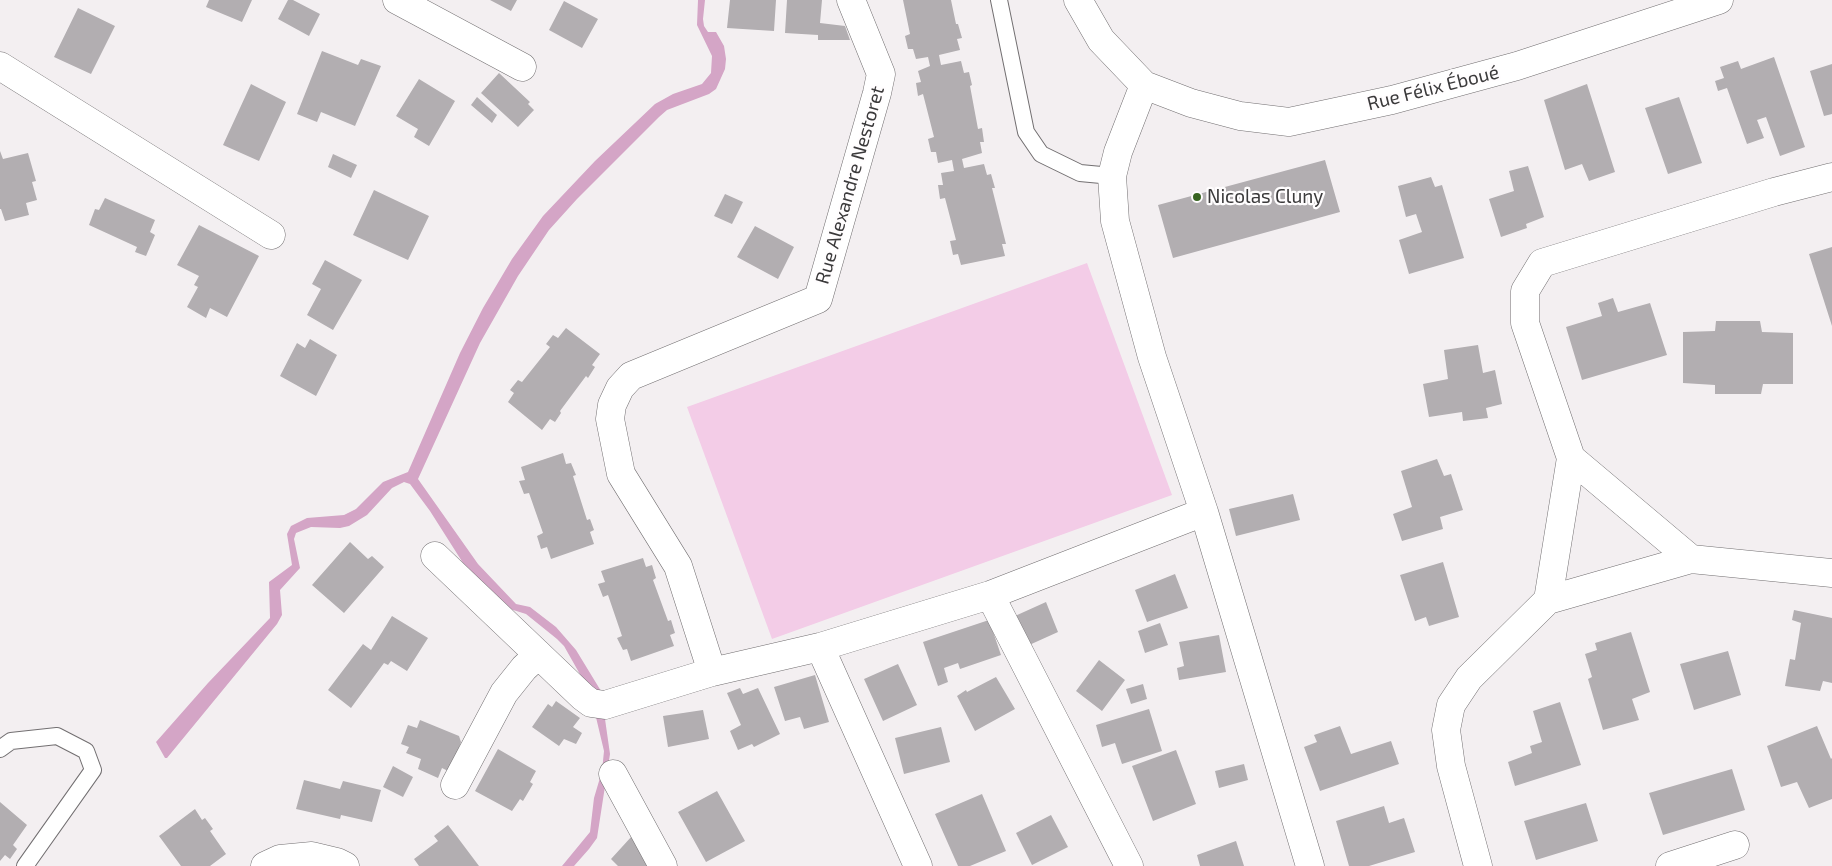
<!DOCTYPE html>
<meta charset="utf-8">
<style>
body{margin:0}
canvas{display:block;background:#f3eff1}
</style>
<canvas width="1832" height="866"></canvas>
<script>
const context = document.querySelector('canvas').getContext('2d');
context.lineJoin = 'round';
function fillPath(path, color) { context.fillStyle = color; context.fill(path, 'evenodd'); }
const shape = rows => new Path2D(rows.map(r => 'M' + r).join(''));
function trace(path, color, width, dash) { context.strokeStyle = color; context.lineWidth = width; context.lineCap = dash ? 'butt' : 'round'; context.setLineDash(dash || []); context.stroke(path); }
function write(font, color, halo, rows, align = 'center') {
  context.font = font + ' "Exo 2",sans-serif'; context.lineWidth = 4.5; context.setLineDash([]); context.textBaseline = 'middle'; context.strokeStyle = halo; context.fillStyle = color; for (const [text, x, y, turn = 0] of rows) {
    context.save(); context.translate(x, y); context.rotate((+turn || 0) * Math.PI / 180); context.textAlign = isNaN(turn) ? turn : align; if (halo) context.strokeText(text, 0, 0); context.fillText(text, 0, 0); context.restore();
  }
}
const green = shape([
 [1087,263,1172,495,772,639,687,407]
]);
const water = shape([
 [698,0,705,0,703,19,704,26,708,32,716,32,724,46,726,59,725,69,716,89,709,94,667,110,659,117,577,199,549,230,518,276,480,343,418,479,478,564,516,604,530,607,556,627,576,650,601,691,610,754,597,838,589,849,574,866,562,866,590,832,594,798,602,771,604,751,590,692,564,646,557,639,526,614,510,609,470,574,430,511,410,484,404,482,392,488,367,515,349,526,340,528,311,527,296,533,294,539,300,568,280,590,282,615,277,624,167,758,165,758,156,742,208,683,270,618,269,582,292,565,287,534,291,526,307,518,344,515,356,509,383,482,408,472,460,353,483,308,512,259,543,216,595,161,655,104,673,94,702,84,711,73,712,56,697,25]
]);
const building = shape([
 [209,0,252,0,242,22,206,7],
 [288,0,293,0,320,14,309,36,278,19],
 [490,0,517,0,511,11],
 [730,0,776,0,774,31,727,28],
 [787,0,822,0,820,23,845,26,850,40,818,40,818,35,785,33],
 [903,0,951,0,956,24,958,24,962,38,957,39,960,50,939,55,941,65,961,61,964,73,969,72,972,85,970,86,978,129,982,128,984,142,980,142,982,153,962,159,964,168,984,164,987,175,991,174,995,188,992,188,1006,244,1002,244,1005,256,961,265,958,254,953,255,950,241,956,240,945,198,940,199,938,185,943,185,941,173,954,171,952,160,938,163,936,152,931,152,928,139,934,137,923,94,918,96,916,83,921,82,918,71,930,66,928,57,916,59,913,49,908,49,905,36,910,34],
 [564,1,598,19,582,48,549,30],
 [78,8,115,26,91,74,54,57],
 [322,51,358,65,361,59,381,66,355,126,321,112,317,122,297,114],
 [1774,57,1805,147,1780,156,1766,117,1757,120,1764,138,1747,144,1727,88,1718,91,1715,81,1724,78,1720,67,1738,61,1741,69],
 [1832,64,1832,114,1824,116,1810,71],
 [499,73,530,102,528,104,534,110,518,127,481,93],
 [419,79,455,101,429,146,414,137,418,129,396,116],
 [251,84,286,102,259,161,223,145],
 [1587,84,1615,172,1589,181,1582,164,1565,170,1544,100],
 [477,97,497,115,492,123,471,105],
 [1679,97,1702,163,1668,174,1645,108],
 [0,151,3,159,28,153,36,181,32,182,37,200,26,203,29,215,5,221,1,209,0,209],
 [333,154,357,165,351,178,328,167],
 [1325,160,1340,212,1173,258,1158,205],
 [1528,166,1544,217,1526,224,1527,228,1501,237,1489,199,1514,191,1509,171],
 [1431,177,1435,187,1442,185,1464,258,1409,274,1399,240,1422,232,1416,214,1406,217,1398,186],
 [374,190,429,216,408,260,353,235],
 [725,194,743,202,732,224,714,216],
 [105,198,155,220,150,232,155,235,146,256,135,252,137,247,89,225,95,209,99,210],
 [199,225,259,256,227,317,210,308,206,318,187,307,198,287,194,285,199,276,177,265],
 [755,226,794,247,778,279,737,257],
 [1832,247,1832,326,1809,254],
 [325,260,362,280,333,330,307,315,321,289,312,284],
 [1613,298,1618,312,1650,303,1667,355,1582,380,1566,327,1602,316,1598,303],
 [1716,321,1760,321,1762,332,1793,333,1793,384,1763,384,1761,394,1715,394,1715,385,1683,383,1683,332,1715,331],
 [566,328,600,354,592,365,595,367,588,378,586,376,560,411,561,413,555,422,550,419,542,430,508,402,514,393,510,390,518,380,522,382,550,347,546,344,553,335,558,338],
 [310,339,337,355,316,396,280,376,297,343,305,348],
 [1478,345,1483,373,1495,370,1502,404,1486,408,1488,418,1463,421,1462,412,1429,417,1423,384,1448,379,1444,350],
 [563,453,566,464,571,463,576,475,573,476,587,520,590,519,594,530,590,532,594,544,551,559,547,547,541,549,537,536,543,533,529,493,524,494,519,481,525,480,521,467],
 [1437,459,1444,476,1451,474,1463,510,1440,517,1443,529,1402,541,1393,514,1412,507,1401,471],
 [1293,494,1300,520,1236,536,1229,509],
 [350,542,368,559,372,556,384,567,344,613,312,585],
 [643,558,646,567,652,565,656,578,653,580,668,621,671,620,675,633,670,635,674,646,631,661,627,649,623,650,617,638,622,636,608,595,603,597,598,584,605,582,601,571],
 [1443,562,1459,617,1429,626,1426,617,1415,621,1400,575],
 [1175,574,1188,608,1147,622,1135,590],
 [1046,602,1058,632,1027,646,1015,616],
 [1794,610,1832,618,1832,683,1823,681,1820,691,1785,686,1790,659,1795,660,1801,623,1792,620],
 [392,616,428,638,407,671,391,661,388,665,384,663,351,708,328,690,363,644,371,650],
 [989,620,1001,655,960,669,958,663,944,668,948,682,938,686,923,642],
 [1160,623,1168,645,1145,653,1138,631],
 [1631,632,1650,692,1632,699,1639,720,1603,730,1588,679,1592,677,1585,654,1597,650,1595,643],
 [1219,635,1226,672,1179,680,1177,668,1184,666,1179,642],
 [1728,651,1741,695,1694,710,1680,664],
 [1099,660,1125,680,1102,711,1076,691],
 [898,664,917,705,883,721,864,679],
 [815,675,829,722,804,729,800,717,785,721,774,687],
 [996,677,1015,709,975,731,957,696,966,690,967,692],
 [1143,684,1147,699,1131,704,1126,689],
 [740,688,743,694,758,688,780,734,754,747,752,744,738,750,730,731,741,725,727,693],
 [556,701,580,718,573,727,582,733,576,744,564,739,559,746,532,727,548,704,552,707],
 [1560,702,1581,765,1515,786,1508,762,1532,753,1530,746,1542,742,1533,711],
 [1149,709,1162,751,1122,764,1115,743,1102,747,1096,725],
 [703,710,709,739,668,747,663,716],
 [420,720,459,736,461,742,450,772,442,768,438,778,418,769,421,759,406,753,409,747,401,744,408,725,417,728],
 [1340,726,1351,754,1391,741,1399,764,1320,791,1304,747,1317,742,1314,735],
 [1817,726,1831,759,1832,758,1832,799,1809,808,1797,782,1781,787,1767,746],
 [941,727,950,762,904,774,895,738],
 [498,749,536,771,530,782,533,784,523,801,520,799,512,811,475,791],
 [1176,750,1196,804,1153,821,1132,766],
 [1244,764,1248,780,1219,788,1215,771],
 [393,766,413,777,403,797,383,787],
 [1732,769,1745,810,1663,835,1649,793],
 [304,780,340,789,343,781,381,790,372,822,341,815,340,819,296,809],
 [717,791,745,841,706,862,678,812],
 [982,794,1006,851,970,866,958,866,935,814],
 [0,802,27,825,13,845,17,849,10,859,5,855,0,861],
 [1586,803,1598,841,1536,860,1524,821],
 [1384,806,1389,823,1404,818,1415,852,1369,866,1349,866,1336,821],
 [195,809,202,820,205,818,213,829,210,831,226,854,210,866,181,866,159,836],
 [1051,815,1068,847,1032,865,1016,833],
 [448,825,458,838,479,866,419,866,414,859,438,841,434,836],
 [632,836,658,866,618,866,611,859],
 [1236,841,1244,866,1200,866,1197,855]
]);
const lane = shape([
 [999,0,1026,132,1041,154,1080,173,1112,176],
 [0,749,11,741,57,736,86,751,93,770,25,866]
]);
const street = shape([
 [397,0,522,67],
 [1078,0,1101,40,1144,85,1191,103,1240,116,1289,122,1392,100,1517,66,1719,0],
 [0,66,271,235],
 [1144,85,1118,152,1112,176,1115,221,1152,357,1204,512,1310,866],
 [435,556,583,697,591,703,605,705,712,672,820,647,990,595,1204,512],
 [1691,559,1571,458,1525,323,1525,291,1542,263,1774,192,1832,177],
 [990,595,1129,866],
 [1548,600,1571,458],
 [820,647,918,866],
 [712,672,678,566,621,474,610,419,612,405,620,388,631,376,818,299,877,93,881,74,851,0],
 [613,774,663,866],
 [455,785,504,693,524,668,538,655],
 [265,866,280,859,312,856,337,862,345,866],
 [1478,866,1451,766,1446,730,1451,705,1469,678,1548,600,1691,559,1832,573],
 [1670,866,1735,845]
]);
const markers = [
 [1197,197,5,"#386421"]
];
const streetNames = [
 ["Rue Félix Éboué",1433,88,-14],
 ["Rue Alexandre Nestoret",850,185,-74]
];
const poiNames = [
 ["Nicolas Cluny",1207,197]
];
fillPath(green, '#f3cce7');
fillPath(water, '#d4a5c6');
fillPath(building, '#b2aeb1');
trace(lane, '#726f71', 18);
trace(street, '#726f71', 29);
trace(lane, '#fff', 16);
trace(street, '#fff', 28);
for (const [x, y, r, color] of markers) { const dot = new Path2D(); dot.arc(x, y, r, 0, 2 * Math.PI); context.fillStyle = color; context.fill(dot); trace(dot, '#fffdfe', 2); }
write('19px', '#3b3a3b', '#fffdfe', streetNames);
write('19px', '#3b3a3b', '#fffdfe', poiNames, 'left');
</script>
